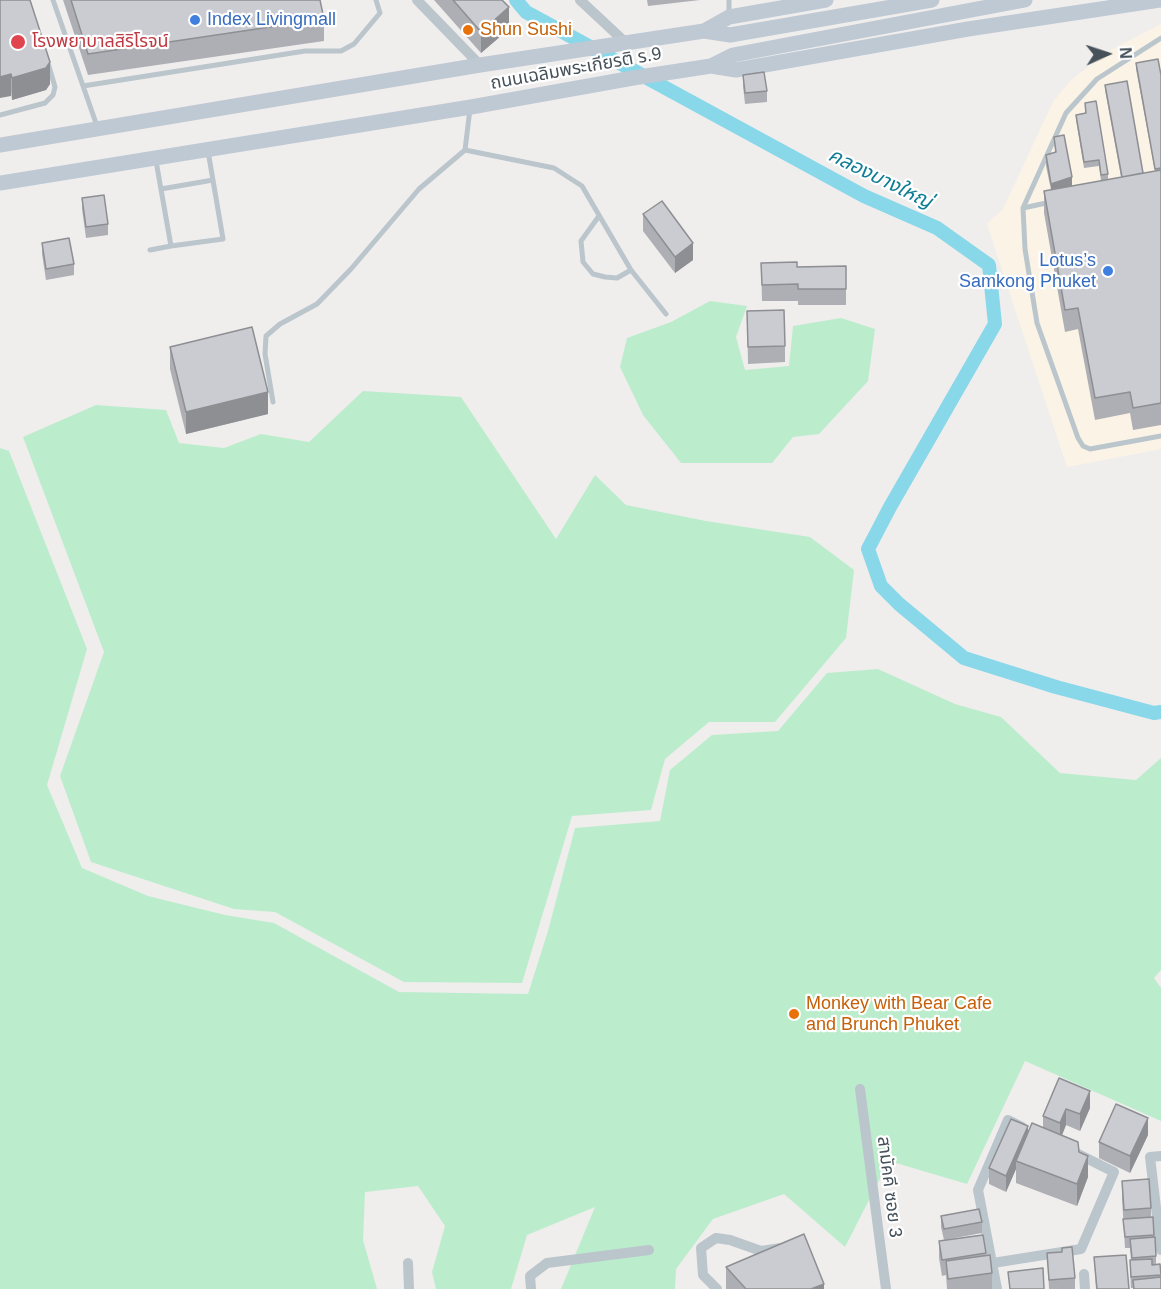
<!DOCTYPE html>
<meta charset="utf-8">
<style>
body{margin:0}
#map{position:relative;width:1161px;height:1289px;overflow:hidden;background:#f0eded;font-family:Arial,sans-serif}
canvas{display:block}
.north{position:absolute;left:1077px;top:24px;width:60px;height:60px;-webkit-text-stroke:4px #fff;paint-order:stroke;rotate:87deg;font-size:16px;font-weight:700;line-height:24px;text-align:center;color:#46515a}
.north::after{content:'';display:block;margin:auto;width:21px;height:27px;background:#46515a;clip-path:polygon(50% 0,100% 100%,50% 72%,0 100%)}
</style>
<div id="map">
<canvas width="1161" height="1289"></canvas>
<div class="north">N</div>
</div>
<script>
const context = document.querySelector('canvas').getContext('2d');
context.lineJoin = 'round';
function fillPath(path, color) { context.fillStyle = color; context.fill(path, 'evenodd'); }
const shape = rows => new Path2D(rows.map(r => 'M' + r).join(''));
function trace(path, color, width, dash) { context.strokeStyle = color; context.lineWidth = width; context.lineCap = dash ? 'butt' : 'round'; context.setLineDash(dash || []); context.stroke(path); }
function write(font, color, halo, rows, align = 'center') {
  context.font = font + ' Arial,"Noto Sans Thai",sans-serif'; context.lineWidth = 4.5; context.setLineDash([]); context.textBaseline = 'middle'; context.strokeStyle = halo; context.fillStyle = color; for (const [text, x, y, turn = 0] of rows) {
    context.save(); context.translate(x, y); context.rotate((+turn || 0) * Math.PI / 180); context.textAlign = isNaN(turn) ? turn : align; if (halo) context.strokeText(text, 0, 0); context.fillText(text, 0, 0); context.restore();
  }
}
const commercial = shape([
 [1161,24,1161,449,1067,467,987,224,1003,209,1053,102,1070,81,1109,51]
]);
const green = shape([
 [710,301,747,306,736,337,745,370,789,366,793,326,841,318,875,329,868,381,819,434,793,437,772,463,681,463,643,415,620,367,627,338,671,322],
 [363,391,461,397,556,539,595,475,626,505,706,521,810,537,854,570,846,638,775,722,709,722,665,759,651,810,572,816,522,983,404,982,275,912,234,909,91,862,60,776,104,652,23,437,96,405,166,410,179,443,224,448,261,434,309,442],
 [0,448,9,451,87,649,47,785,82,868,148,896,225,915,274,923,399,992,528,994,548,931,575,828,660,821,670,770,712,735,778,731,827,673,878,669,955,704,1001,717,1060,773,1136,780,1161,758,1161,970,1154,978,1161,988,1161,1121,1025,1061,967,1184,889,1161,845,1247,784,1194,713,1219,676,1269,675,1289,561,1289,595,1207,527,1235,511,1289,436,1289,432,1272,445,1226,418,1186,365,1192,363,1240,377,1289,0,1289]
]);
const canal = shape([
 [516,0,526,12,864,196,937,228,989,265,995,324,890,507,868,549,881,586,899,604,964,658,1056,687,1154,713,1161,712]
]);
const service = shape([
 [53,0,97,126],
 [729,15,729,0],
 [83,86,305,51,341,51,354,44,380,13,376,0],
 [470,109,465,150,554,168,582,186,631,270,666,314],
 [0,115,45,103,53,95,55,87,48,63],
 [156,161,171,246,223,239,208,151],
 [161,189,213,180],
 [1051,202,1023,208,1066,113,1097,79,1161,38],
 [1023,208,1025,249,1037,323,1078,438,1083,446,1090,449,1161,436],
 [599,216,581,241,583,262,593,274,605,277,617,278,631,270],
 [150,250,171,246],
 [273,402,265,354,266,336,280,324,317,304,351,269,419,189,465,150]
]);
const minor = shape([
 [417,0,480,65],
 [580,0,625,42],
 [860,1089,886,1289],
 [1161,1156,1150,1157,1161,1250],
 [408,1263,409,1289],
 [993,1263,1081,1249,1114,1172,1076,1153],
 [1084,1274,1085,1289],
 [531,1289,530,1276,547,1263,649,1250],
 [717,1289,703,1275,701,1248,716,1238,730,1240,761,1251,781,1248],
 [997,1289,978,1190,1008,1120,1022,1127]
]);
const secondary = shape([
 [704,31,730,35,932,0],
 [711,66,733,55,1025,0],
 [0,145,480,65,704,31,729,17,826,0],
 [0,183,471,107,633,78,711,66,736,70,968,29,1160,0]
]);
const wall = shape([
 [0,0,50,84,46,90,12,100],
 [63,0,320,0,324,19,324,41,88,75],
 [434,0,502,0,509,29,481,53],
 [647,0,700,0,648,6],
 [1136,63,1161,75,1161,425,1133,430,1130,413,1095,420,1078,329,1065,332,1044,213,1044,191,1051,190,1046,166,1046,155,1055,152,1054,137,1072,186,1121,177,1105,90,1105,85,1143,173,1155,171,1136,69],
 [743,75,767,91,767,102,745,104,743,86],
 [1085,103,1108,174,1108,180,1101,181,1099,166,1084,168,1076,120,1076,115,1085,113],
 [82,198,108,224,108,235,86,238,82,209],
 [643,214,693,260,675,273,643,231],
 [42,243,74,264,74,275,46,280,42,254],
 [761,263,797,267,846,266,846,305,798,305,798,301,762,301],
 [747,311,785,346,785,362,748,364],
 [170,347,268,414,186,434,170,369],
 [1059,1078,1090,1108,1080,1131,1066,1125,1062,1136,1079,1152,1088,1177,1077,1206,1016,1183,1016,1169,1006,1192,989,1184,989,1168,1028,1133,1043,1128,1043,1116],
 [1148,1135,1130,1173,1099,1158,1099,1142],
 [1122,1181,1151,1208,1151,1217,1153,1217,1156,1256,1156,1265,1161,1275,1161,1289,1133,1289,1133,1288,1131,1288,1130,1271,1130,1260,1131,1260,1130,1248,1125,1248,1122,1198],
 [941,1216,982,1222,982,1233,944,1240,941,1227],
 [983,1235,986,1255,992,1273,992,1289,947,1289,946,1275,942,1276,939,1258,939,1241],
 [1047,1253,1075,1278,1075,1289,1049,1289],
 [1094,1257,1129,1289,1096,1289],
 [726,1267,824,1289,726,1289]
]);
const shadedWall = shape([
 [509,7,509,29,481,53,481,32],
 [50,62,50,84,46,90,12,100,12,78],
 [11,74,11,96,0,98,0,77],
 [1072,177,1072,188,1051,195,1051,184],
 [693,243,693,260,675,273,675,257],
 [268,392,268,414,186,434,186,412],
 [1090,1091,1090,1108,1080,1131,1080,1114],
 [1066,1109,1066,1125,1060,1139,1060,1123],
 [1148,1118,1148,1135,1130,1173,1130,1156],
 [1028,1126,1028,1143,1016,1161,1016,1169,1006,1192,1006,1176],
 [1088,1156,1088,1177,1077,1206,1077,1184],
 [824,1284,824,1289,811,1289]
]);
const building = shape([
 [0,0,30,0,50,62,46,68,12,78,11,74,0,77,0,0],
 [71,0,320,0,324,19,88,54,71,0],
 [453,0,502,0,509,7,481,32,453,0],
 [1158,59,1161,75,1161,168,1155,169,1136,63,1158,59],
 [764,72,767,91,745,93,743,75,764,72],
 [1127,81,1143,173,1122,177,1105,85,1127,81],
 [1096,101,1108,174,1101,175,1099,160,1084,162,1076,115,1086,113,1085,103,1096,101],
 [1064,135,1072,177,1051,184,1046,155,1056,152,1054,137,1064,135],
 [1161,170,1161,403,1133,408,1130,392,1095,398,1078,308,1065,310,1044,191,1161,170],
 [104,195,108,224,86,227,82,198,104,195],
 [662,201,693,243,675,257,643,214,662,201],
 [69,238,74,264,46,269,42,243,69,238],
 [797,262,797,267,846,266,846,289,798,289,798,284,762,285,761,263,797,262],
 [784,310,785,346,748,347,747,311,784,310],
 [252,327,268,392,186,412,170,347,252,327],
 [1059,1078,1090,1091,1080,1114,1066,1109,1060,1123,1043,1116,1059,1078],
 [1116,1104,1148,1118,1130,1156,1099,1142,1116,1104],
 [1011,1119,1028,1126,1006,1176,989,1168,1011,1119],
 [1032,1123,1078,1142,1079,1152,1088,1156,1077,1184,1016,1161,1032,1123],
 [1149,1179,1151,1208,1124,1210,1122,1181,1149,1179],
 [979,1209,982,1222,944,1229,941,1216,979,1209],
 [1153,1217,1154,1235,1125,1237,1123,1219,1153,1217],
 [804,1234,824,1284,811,1289,746,1289,726,1267,804,1234],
 [983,1235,986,1253,942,1260,939,1241,983,1235],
 [1155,1237,1156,1256,1132,1258,1130,1239,1155,1237],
 [1072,1247,1075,1278,1049,1280,1047,1253,1062,1252,1062,1248,1072,1247],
 [990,1255,992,1273,948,1279,946,1261,990,1255],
 [1126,1255,1129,1289,1097,1289,1094,1257,1126,1255],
 [1152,1259,1152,1265,1160,1264,1161,1275,1131,1277,1130,1260,1152,1259],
 [1043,1268,1044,1289,1010,1289,1008,1272,1043,1268],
 [1161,1277,1161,1289,1134,1289,1133,1280,1161,1277]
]);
const markers = [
 [195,20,6,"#3f7fe0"],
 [468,30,6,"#e8710a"],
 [18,42,8,"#e0444e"],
 [1108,271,6,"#3f7fe0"],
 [794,1014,6,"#e8710a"]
];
const shopNames = [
 ["Index Livingmall",207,20],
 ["Lotus’s",1096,261,"right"],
 ["Samkong Phuket",1096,282,"right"]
];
const foodNames = [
 ["Shun Sushi",480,30],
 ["Monkey with Bear Cafe",806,1004],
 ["and Brunch Phuket",806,1025]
];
const healthNames = [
 ["โรงพยาบาลสิริโรจน์",32,42]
];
const streetNames = [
 ["ถนนเฉลิมพระเกียรติ ร.9",576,69,-10],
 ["สามัคคี ซอย 3",889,1187,83]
];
const waterNames = [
 ["คลองบางใหญ่",880,179,26]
];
fillPath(commercial, '#fbf4e6');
fillPath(green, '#bbedcd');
trace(canal, '#89d8e9', 14);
trace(service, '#bbc5cc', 5);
trace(minor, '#bbc5cc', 10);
trace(secondary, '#bec9d4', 15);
fillPath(wall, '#aeafb5');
fillPath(shadedWall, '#8d8f93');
fillPath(building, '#caccd2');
trace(building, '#8d8f93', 1.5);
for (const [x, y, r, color] of markers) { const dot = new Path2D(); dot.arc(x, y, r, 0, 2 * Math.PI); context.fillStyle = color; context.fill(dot); trace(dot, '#fff', 2); }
write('18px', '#366cbe', '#fff', shopNames, 'left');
write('18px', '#c56008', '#fff', foodNames, 'left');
write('18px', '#be3a42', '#fff', healthNames, 'left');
write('18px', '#46515a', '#fff', streetNames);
write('italic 20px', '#0f7d94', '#fff', waterNames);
</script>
